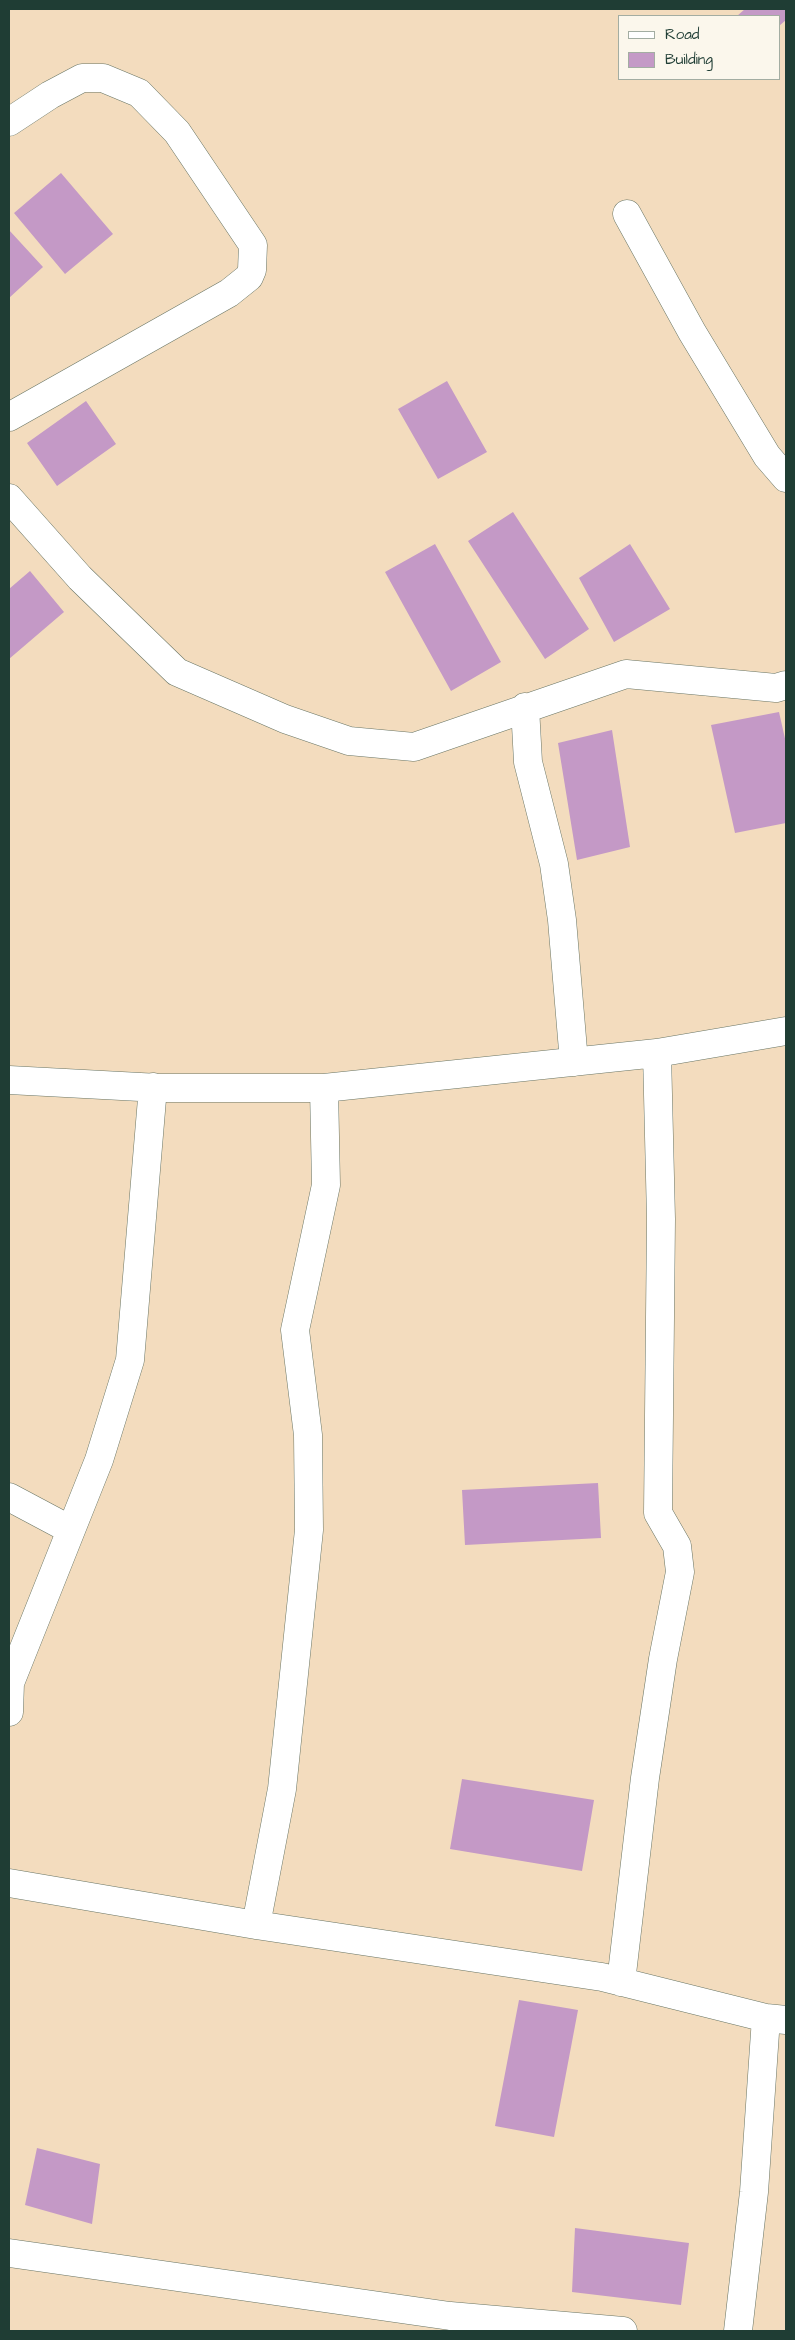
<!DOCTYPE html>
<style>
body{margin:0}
#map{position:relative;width:795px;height:2340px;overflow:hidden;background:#f3dcbe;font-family:"Architects Daughter",sans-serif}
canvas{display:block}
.frame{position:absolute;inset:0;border:10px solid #1f3d34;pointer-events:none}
.legend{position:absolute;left:618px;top:15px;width:162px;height:65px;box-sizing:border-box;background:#fbf7ec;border:1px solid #a3ada2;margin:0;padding:6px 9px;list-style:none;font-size:15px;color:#1f3d34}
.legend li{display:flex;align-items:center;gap:10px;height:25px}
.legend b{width:25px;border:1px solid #a3ada2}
</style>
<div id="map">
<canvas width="795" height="2340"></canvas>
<div class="frame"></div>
<ul class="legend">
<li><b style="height:6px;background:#fff"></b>Road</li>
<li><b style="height:14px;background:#c499c6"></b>Building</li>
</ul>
</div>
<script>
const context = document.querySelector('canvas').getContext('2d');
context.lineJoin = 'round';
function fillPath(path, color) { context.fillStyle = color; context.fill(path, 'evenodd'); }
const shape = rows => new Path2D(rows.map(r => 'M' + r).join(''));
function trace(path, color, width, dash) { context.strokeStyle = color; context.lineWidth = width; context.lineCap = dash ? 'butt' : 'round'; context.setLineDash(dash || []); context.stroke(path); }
const building = shape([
 [745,9,786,9,786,20,779,26,779,16,737,16],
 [61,173,113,234,65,274,14,213],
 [9,230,43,267,9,298],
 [447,381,487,452,438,479,398,409],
 [86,401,116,444,57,486,27,443],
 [513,512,589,629,545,659,468,541],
 [435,544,501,662,451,691,385,572],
 [630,544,670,609,614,642,579,578],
 [30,571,64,612,9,659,9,589],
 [779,712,786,743,786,823,735,833,711,725],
 [612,730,630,847,577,860,558,743],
 [598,1483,601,1538,465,1545,462,1490],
 [462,1779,594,1800,582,1871,450,1849],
 [519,2000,578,2010,554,2137,495,2126],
 [37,2148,100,2164,92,2224,25,2205],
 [575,2228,689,2243,681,2305,572,2292]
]);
const street = shape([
 [9,122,50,95,82,78,103,78,139,93,177,132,253,245,252,270,249,277,229,293,9,417],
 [627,214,692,332,767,456,786,478],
 [9,498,80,578,177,672,285,719,349,741,414,747,626,674,776,688,786,685],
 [525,707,528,762,554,864,562,920,574,1062],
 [9,1080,159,1088,324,1088,657,1053,786,1031],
 [9,1497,71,1530],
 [9,1712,10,1683,99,1460,130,1360,153,1087],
 [9,1883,256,1925,602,1977,766,2018,786,2020],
 [256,1925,282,1789,309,1530,308,1435,295,1330,326,1185,324,1088],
 [621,1982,645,1778,663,1659,680,1572,677,1546,658,1513,661,1219,657,1053],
 [9,2253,450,2316,623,2331],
 [738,2331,754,2192,766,2018]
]);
fillPath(building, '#c499c6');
trace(street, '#697564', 29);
trace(street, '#fff', 28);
</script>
